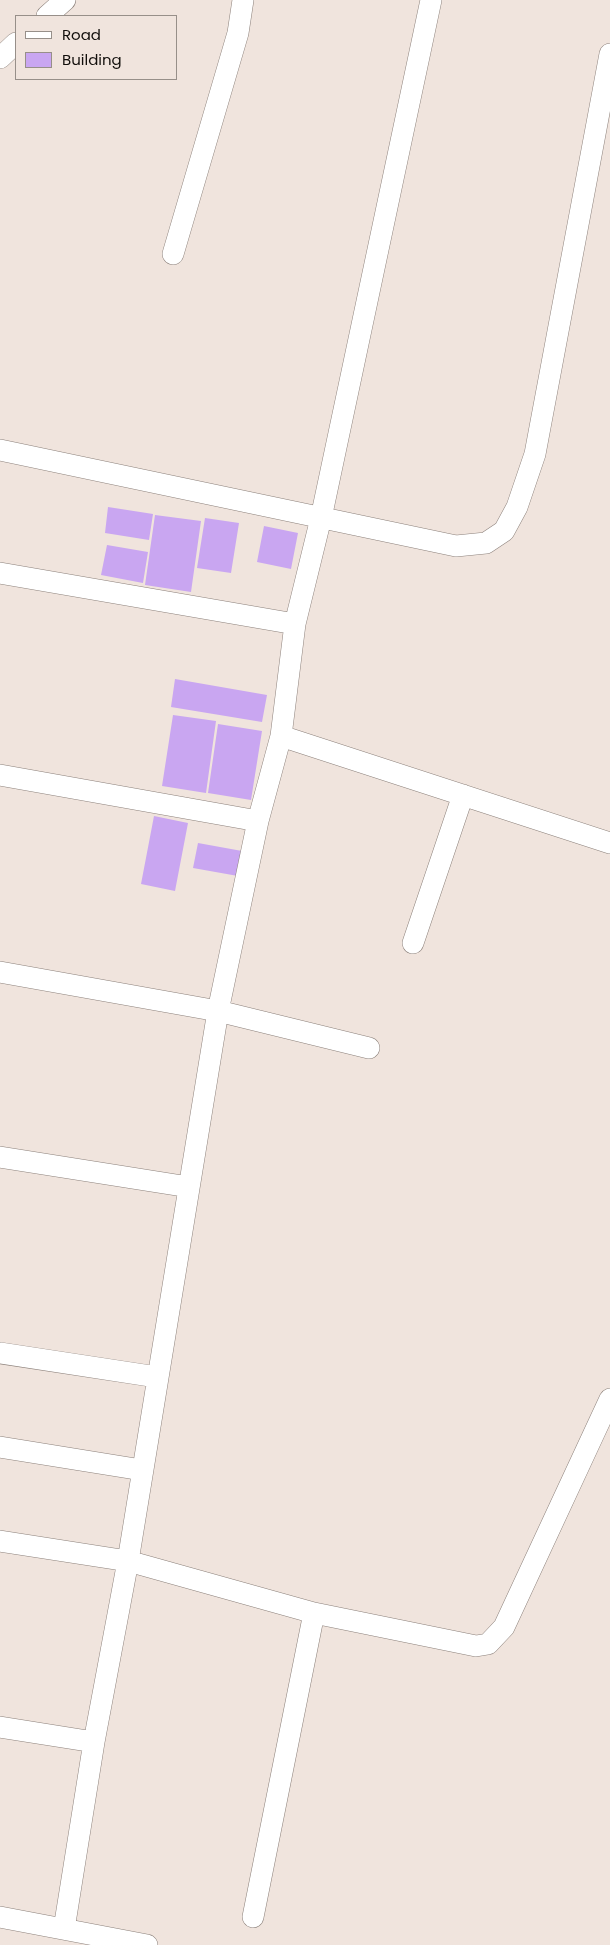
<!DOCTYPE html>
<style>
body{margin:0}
#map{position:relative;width:610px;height:1945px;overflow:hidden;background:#f0e4dd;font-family:Poppins,sans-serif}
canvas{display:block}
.legend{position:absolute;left:15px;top:15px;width:162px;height:65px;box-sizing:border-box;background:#f0e4dd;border:1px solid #978f89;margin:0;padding:6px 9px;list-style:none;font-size:15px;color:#120f0c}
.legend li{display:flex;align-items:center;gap:10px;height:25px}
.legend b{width:25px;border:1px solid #978f89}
</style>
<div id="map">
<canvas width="610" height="1945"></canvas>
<ul class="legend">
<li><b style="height:6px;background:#fff"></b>Road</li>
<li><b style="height:14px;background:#c9a6f1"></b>Building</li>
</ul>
</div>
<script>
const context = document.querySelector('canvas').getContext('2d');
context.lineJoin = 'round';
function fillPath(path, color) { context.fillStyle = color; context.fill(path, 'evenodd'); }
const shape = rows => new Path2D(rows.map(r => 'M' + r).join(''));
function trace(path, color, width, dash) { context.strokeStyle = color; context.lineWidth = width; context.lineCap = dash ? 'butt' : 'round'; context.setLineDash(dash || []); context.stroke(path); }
const building = shape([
 [108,507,153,514,149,540,105,533],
 [155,515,201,521,191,592,145,585],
 [205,518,239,523,231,573,197,568],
 [264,526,298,533,291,569,257,562],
 [107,545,148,552,143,583,101,575],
 [175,679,267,695,262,722,171,707],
 [173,715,216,721,206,793,162,786],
 [218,724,262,731,251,800,208,793],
 [154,816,188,823,175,891,141,884],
 [198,843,242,851,238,876,193,868]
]);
const street = shape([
 [431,0,321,518,295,624,281,736,258,821,218,1011,128,1561,314,1613,476,1646,488,1644,504,1627,610,1399],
 [47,16,65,0],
 [0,58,16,43],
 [173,254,238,33,243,0],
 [0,450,456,546,486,543,504,531,517,507,535,454,610,54],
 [0,573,295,624],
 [281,736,610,843],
 [0,775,258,821],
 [413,943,463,795],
 [0,972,218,1011,369,1048],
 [0,1157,189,1187],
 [0,1353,157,1377],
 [0,1447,142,1470],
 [0,1541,128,1561,94,1742,64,1929],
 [0,1727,94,1742],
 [0,1917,147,1945],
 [253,1917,314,1613]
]);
fillPath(building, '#c9a6f1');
trace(street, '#8c817b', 22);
trace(street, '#fff', 21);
</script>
